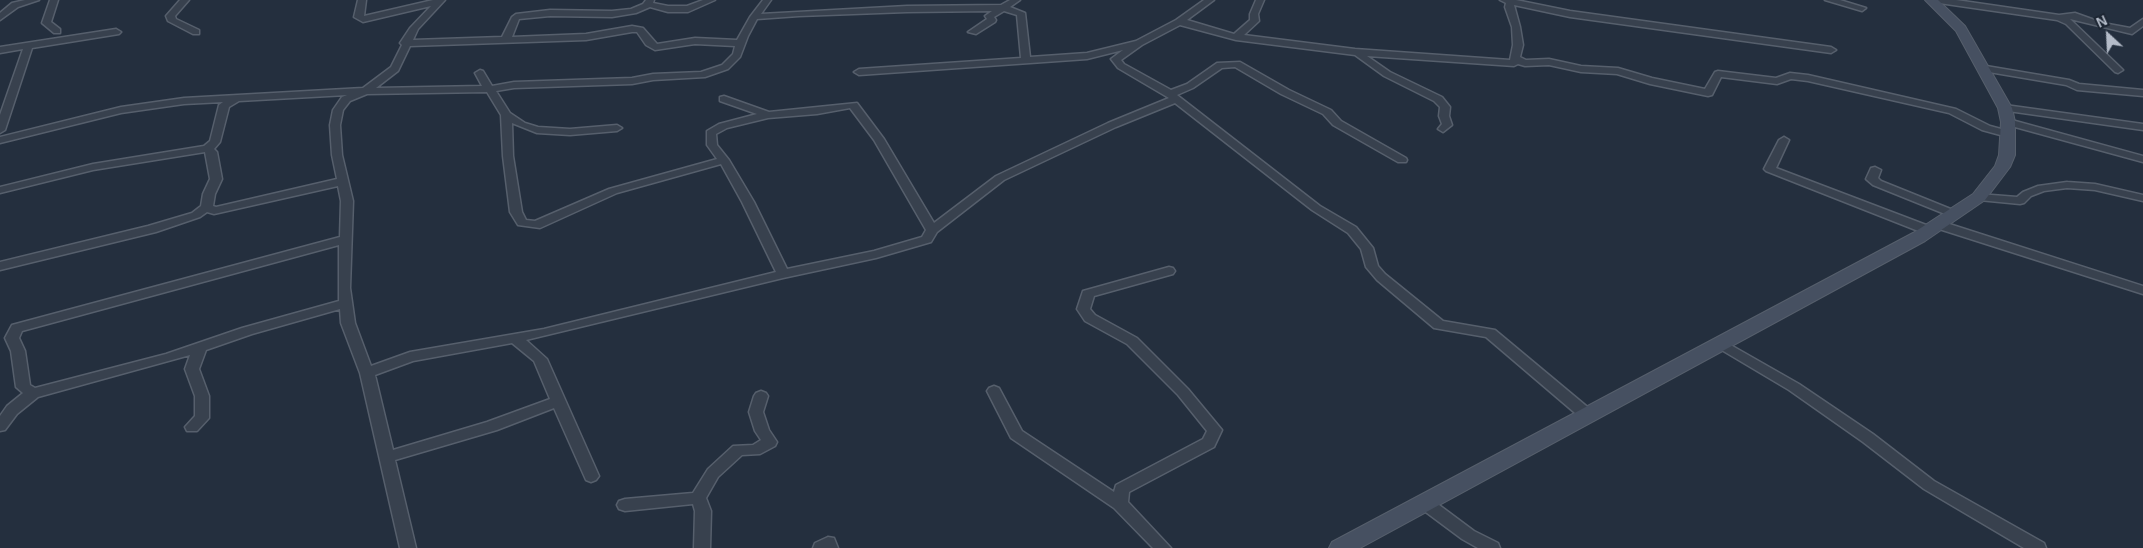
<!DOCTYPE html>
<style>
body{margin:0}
#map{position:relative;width:2143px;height:548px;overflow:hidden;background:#242f3e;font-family:Arial,sans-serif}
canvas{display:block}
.north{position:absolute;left:2083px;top:10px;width:50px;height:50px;-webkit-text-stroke:4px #1d2633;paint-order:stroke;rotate:335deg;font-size:14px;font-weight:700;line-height:20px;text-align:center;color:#b4bcc9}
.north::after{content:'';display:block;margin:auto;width:18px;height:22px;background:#b4bcc9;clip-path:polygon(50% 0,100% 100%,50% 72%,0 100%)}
</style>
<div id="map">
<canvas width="2143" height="548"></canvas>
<div class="north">N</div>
</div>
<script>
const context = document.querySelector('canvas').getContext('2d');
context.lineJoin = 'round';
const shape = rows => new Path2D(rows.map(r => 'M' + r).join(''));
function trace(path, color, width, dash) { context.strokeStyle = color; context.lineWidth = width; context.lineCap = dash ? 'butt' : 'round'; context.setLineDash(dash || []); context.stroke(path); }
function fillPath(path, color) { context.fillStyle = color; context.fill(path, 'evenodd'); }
const street = shape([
 [25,0,39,0,18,7,0,20,0,13,12,3,25,0],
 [50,0,58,0,51,22,60,29,60,33,54,33,42,23,50,0],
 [180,0,189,0,175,16,176,19,199,30,199,34,193,34,168,21,166,16,180,0],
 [358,0,366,0,364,16,433,0,445,0,418,29,413,40,502,37,512,17,516,14,550,10,612,11,631,9,643,4,646,0,654,0,653,3,668,6,687,6,703,0,715,0,688,12,668,12,650,7,636,13,612,17,550,16,519,19,512,37,586,34,632,26,643,28,657,44,695,38,737,40,750,17,763,0,771,0,761,14,907,6,1001,5,1010,0,1020,0,1010,7,1025,13,1030,57,1087,53,1136,41,1176,20,1204,0,1214,0,1187,20,1234,34,1250,20,1250,14,1256,0,1264,0,1258,14,1259,21,1244,35,1355,49,1510,60,1513,45,1512,27,1505,7,1506,3,1500,0,1516,0,1570,11,1831,47,1836,50,1831,53,1570,17,1514,5,1520,27,1523,45,1520,57,1526,60,1549,59,1581,66,1618,68,1652,78,1705,89,1715,72,1718,71,1776,78,1790,73,1808,75,1956,109,1990,126,2012,132,2013,134,2012,136,2004,136,1982,130,1949,113,1808,81,1791,79,1777,84,1721,77,1712,95,1708,96,1650,84,1617,74,1581,72,1549,65,1525,66,1518,64,1514,66,1367,56,1390,72,1442,97,1450,107,1449,116,1452,125,1443,132,1438,129,1442,124,1439,116,1440,107,1434,101,1384,76,1355,55,1236,40,1180,25,1142,45,1121,60,1124,64,1171,90,1187,84,1217,63,1240,62,1289,90,1331,110,1341,121,1406,158,1407,160,1406,162,1398,162,1333,125,1323,114,1281,94,1235,67,1222,68,1193,88,1177,95,1320,206,1356,227,1373,248,1378,266,1385,274,1443,321,1495,330,1591,410,1593,414,1591,418,1581,418,1486,337,1434,328,1377,280,1366,267,1361,249,1348,233,1312,210,1175,103,1116,127,1004,180,937,232,931,242,876,258,783,278,526,340,547,359,599,476,596,480,591,482,586,480,554,408,497,430,395,460,416,548,400,548,360,373,341,323,340,309,252,334,206,350,199,369,209,396,209,418,197,431,187,431,185,427,195,416,195,396,185,369,190,355,38,397,17,414,5,430,0,431,0,416,7,406,23,393,16,387,11,351,5,338,12,325,340,237,341,201,338,186,214,214,207,212,200,217,156,232,0,270,0,262,148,226,192,213,201,206,203,194,210,179,205,152,93,170,0,193,0,187,93,164,204,146,210,141,219,105,223,102,184,104,121,113,0,143,0,137,121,107,184,98,363,88,391,67,402,45,400,43,410,28,431,6,363,22,354,17,358,0],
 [992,11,985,16,987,19,968,32,976,34,995,22,996,20,994,17,1004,11,1017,15,1021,58,859,69,854,72,859,75,1087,59,1123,50,1111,59,1118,68,1169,98,1108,123,996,176,934,223,884,139,857,103,769,112,724,96,720,97,720,101,757,114,719,124,707,131,707,145,717,159,609,189,535,221,526,220,522,212,513,156,512,123,537,133,570,135,617,131,622,128,617,125,570,129,538,127,525,123,510,113,496,91,514,88,632,84,653,80,705,77,728,69,740,57,748,36,757,19,799,16,907,12,992,11],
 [632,32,637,32,646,45,655,50,695,44,735,46,733,54,722,65,701,72,653,74,632,78,514,82,492,86,483,71,480,70,475,73,482,86,376,88,398,71,410,46,586,40,632,32],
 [487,92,501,115,503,156,510,212,518,225,540,228,617,193,721,164,742,202,776,272,544,329,410,352,371,366,355,323,350,288,353,201,342,155,340,125,343,110,350,101,367,94,487,92],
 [347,95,342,97,333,110,330,125,332,155,337,179,216,207,213,206,215,194,222,179,217,152,214,149,220,142,229,107,239,101,347,95],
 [850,108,874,140,926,230,922,237,874,251,787,269,754,202,729,160,717,145,716,134,727,128,768,118,817,114,850,108],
 [339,245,339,301,242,328,166,354,35,388,30,385,25,351,19,338,22,331,339,245],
 [512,343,534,361,550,399,487,422,393,450,375,375,413,361,512,343],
 [1825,0,1840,0,1866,8,1862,11,1825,0],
 [1935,0,1956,0,2059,15,2075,13,2103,23,2130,28,2143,19,2143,26,2132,34,2070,19,2121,68,2123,70,2118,73,2115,72,2066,24,2057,20,1939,3,1935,0],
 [116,29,121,32,119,34,32,48,5,130,0,133,0,115,23,49,0,53,0,47,116,29],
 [1986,66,2069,80,2079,84,2143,90,2143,96,2077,90,2066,85,1983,71,1981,69,1986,66],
 [2005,105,2143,124,2143,130,2001,110,2001,106,2005,105],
 [2008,119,2143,156,2143,162,2004,124,2004,120,2008,119],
 [1784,137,1789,140,1776,168,1934,228,1936,231,1930,235,1926,234,1766,171,1764,169,1779,140,1784,137],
 [1875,167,1881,170,1878,178,1881,181,1958,212,1960,214,1958,216,1950,216,1873,185,1866,179,1871,168,1875,167],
 [2067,182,2095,184,2143,195,2143,201,2095,190,2067,188,2044,191,2031,196,2024,203,2020,204,1979,200,1973,197,1979,194,2017,197,2023,192,2038,186,2067,182],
 [1940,221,2143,286,2143,294,1936,228,1934,225,1940,221],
 [1169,267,1173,268,1175,271,1173,274,1094,296,1090,309,1095,315,1137,338,1188,389,1222,430,1214,447,1129,492,1128,502,1171,548,1153,548,1114,508,1011,438,987,391,989,388,994,386,999,388,1022,431,1114,492,1116,485,1203,439,1207,431,1178,395,1127,344,1085,321,1077,309,1083,291,1169,267],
 [1720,339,1799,384,1873,434,1934,481,2044,543,2046,548,2024,548,1924,489,1863,442,1789,390,1715,346,1713,343,1715,340,1720,339],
 [761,391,766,393,768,396,763,412,769,430,777,442,775,446,760,454,742,455,718,477,706,498,711,511,710,548,694,548,695,511,693,504,625,511,619,509,617,505,619,501,625,499,693,493,708,469,733,446,753,445,761,440,755,431,749,412,754,396,756,393,761,391],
 [1425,497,1431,499,1474,531,1498,543,1500,548,1478,548,1462,539,1419,507,1417,503,1419,499,1425,497],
 [828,537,834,538,838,548,813,548,815,543,828,537]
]);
const secondary = shape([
 [1925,0,1938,0,1965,26,2012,108,2015,122,2015,155,2010,167,1985,200,1925,241,1360,548,1329,548,1332,542,1913,233,1973,194,1995,166,1999,155,2001,122,1998,108,1956,31,1925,0]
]);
trace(street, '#565f6c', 3);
trace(secondary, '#565f6c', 2);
fillPath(street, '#38414e');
fillPath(secondary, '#465061');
</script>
